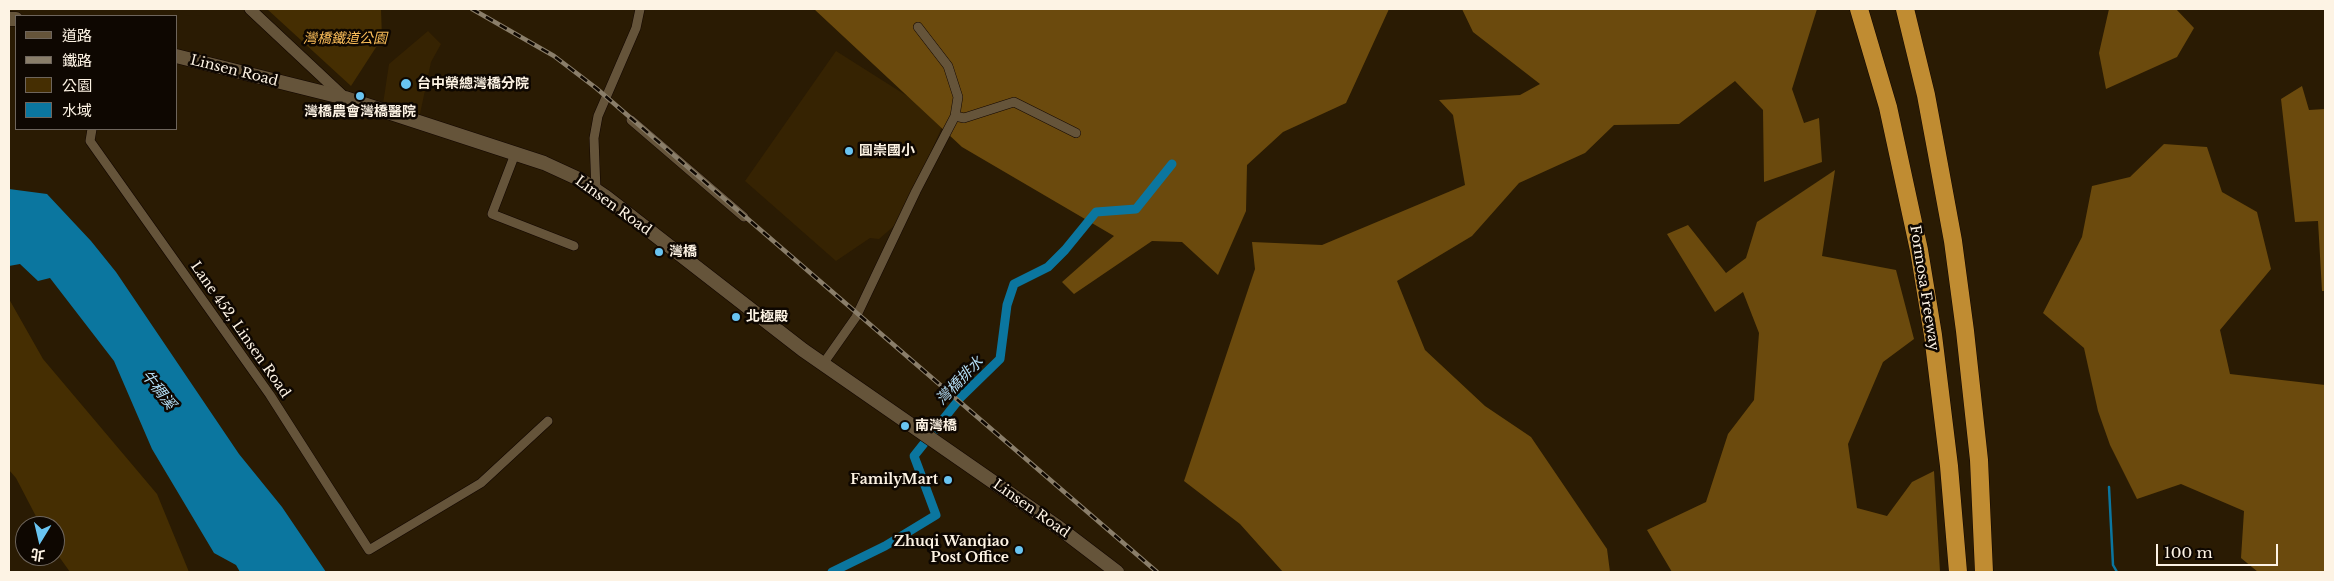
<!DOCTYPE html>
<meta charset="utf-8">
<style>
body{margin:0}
#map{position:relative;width:2334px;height:581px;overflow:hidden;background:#2a1b03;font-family:"Libre Baskerville","Noto Sans TC",serif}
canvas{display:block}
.frame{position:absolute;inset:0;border:10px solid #fdf3e4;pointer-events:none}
.legend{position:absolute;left:15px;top:15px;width:162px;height:115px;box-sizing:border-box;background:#0e0701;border:1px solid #6e655c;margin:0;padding:6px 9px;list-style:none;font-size:15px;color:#fdf3e4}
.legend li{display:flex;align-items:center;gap:10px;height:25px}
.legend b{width:25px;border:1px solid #6e655c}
.north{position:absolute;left:15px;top:516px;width:50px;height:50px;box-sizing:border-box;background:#0e0701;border:1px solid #6e655c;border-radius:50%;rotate:189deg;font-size:14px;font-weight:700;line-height:20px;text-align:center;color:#fdf3e4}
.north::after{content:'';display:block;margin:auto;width:18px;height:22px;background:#69c4f1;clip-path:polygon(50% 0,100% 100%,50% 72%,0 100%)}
.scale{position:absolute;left:2156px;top:544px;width:122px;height:22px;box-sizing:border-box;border:2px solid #fdf3e4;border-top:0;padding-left:6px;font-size:15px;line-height:18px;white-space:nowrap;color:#fdf3e4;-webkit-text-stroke:4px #0e0701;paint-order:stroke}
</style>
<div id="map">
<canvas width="2334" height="581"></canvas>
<div class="frame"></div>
<ul class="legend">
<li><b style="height:6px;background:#65543a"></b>道路</li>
<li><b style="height:6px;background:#8a7e6a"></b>鐵路</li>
<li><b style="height:14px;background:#452e02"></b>公園</li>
<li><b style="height:14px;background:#0b769f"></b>水域</li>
</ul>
<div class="north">北</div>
<div class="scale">100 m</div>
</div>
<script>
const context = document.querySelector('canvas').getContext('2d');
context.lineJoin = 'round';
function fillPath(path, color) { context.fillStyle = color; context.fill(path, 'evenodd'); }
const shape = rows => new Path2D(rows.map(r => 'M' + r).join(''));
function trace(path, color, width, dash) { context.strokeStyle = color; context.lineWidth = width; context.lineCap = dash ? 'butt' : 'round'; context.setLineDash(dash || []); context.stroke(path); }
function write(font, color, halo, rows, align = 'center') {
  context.font = font + ' "Libre Baskerville","Noto Sans TC",serif'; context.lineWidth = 5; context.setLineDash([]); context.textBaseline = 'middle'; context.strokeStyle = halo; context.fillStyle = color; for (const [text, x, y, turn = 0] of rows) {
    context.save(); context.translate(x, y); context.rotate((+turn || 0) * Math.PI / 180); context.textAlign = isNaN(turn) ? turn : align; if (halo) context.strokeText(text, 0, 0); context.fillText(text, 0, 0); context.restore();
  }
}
const built = shape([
 [428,31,441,44,431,62,420,114,383,104,389,64],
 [836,51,945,120,901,220,879,239,870,238,836,261,745,181]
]);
const green = shape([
 [267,9,381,9,382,38,351,86],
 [9,299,43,359,157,494,189,572,70,572,55,551,55,526,41,526,16,478,9,470]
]);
const forest = shape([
 [814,9,1389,9,1346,103,1283,132,1247,165,1246,211,1218,275,1182,242,1152,241,1074,294,1062,282,1114,236,962,147],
 [1462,9,1817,9,1792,89,1804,123,1819,118,1822,162,1764,182,1763,110,1735,81,1679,124,1614,125,1585,153,1519,183,1472,236,1397,281,1425,350,1485,406,1531,437,1607,549,1610,572,1283,572,1240,524,1184,481,1255,269,1252,242,1322,245,1465,185,1453,115,1439,100,1520,95,1540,84,1473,32],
 [2109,9,2176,9,2194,28,2177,57,2106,89,2099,53],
 [2302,86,2309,110,2325,109,2325,291,2322,291,2318,221,2295,222,2281,99],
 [2164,144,2207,147,2222,192,2257,212,2271,269,2220,330,2230,374,2325,385,2325,572,2258,572,2241,558,2244,511,2181,484,2137,499,2110,445,2098,411,2084,348,2043,313,2082,237,2092,186,2130,177],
 [1835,170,1822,256,1896,270,1914,339,1883,362,1848,444,1857,508,1887,516,1912,482,1934,471,1940,572,1672,572,1647,530,1706,502,1728,434,1754,400,1759,333,1743,292,1715,312,1667,234,1688,225,1726,273,1746,258,1757,222]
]);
const water = shape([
 [9,189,47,194,91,241,116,272,239,454,282,507,326,572,240,572,236,565,214,553,152,449,114,361,50,278,38,281,20,264,9,266]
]);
const stream = shape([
 [2109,487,2113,565,2117,572]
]);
const canal = shape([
 [832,572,885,546,936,515,914,456,961,397,1000,359,1007,305,1014,284,1048,267,1065,250,1096,212,1136,209,1172,164]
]);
const minor = shape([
 [955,116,964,118,1014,102,1076,133],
 [631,120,744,217],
 [92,129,90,141,270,395,369,550,481,483,548,421],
 [515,154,492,214,574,246],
 [596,191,594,138,598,116,636,28,640,9],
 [823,364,856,317,916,191,955,116,958,97,948,66,918,27]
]);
const tertiary = shape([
 [250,9,345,98]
]);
const secondary = shape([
 [9,19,16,19],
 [176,56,345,98,544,163,581,180,606,197,803,350,1058,527,1117,572]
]);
const motorway = shape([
 [1859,9,1888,107,1919,250,1933,335,1949,466,1958,572],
 [1905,9,1926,95,1937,154,1953,241,1965,331,1979,460,1984,572]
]);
const rail = shape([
 [472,9,554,56,596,88,1157,572]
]);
const markers = [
 [406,84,6,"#69c4f1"],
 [360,96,5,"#69c4f1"],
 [849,151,5,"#69c4f1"],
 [659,252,5,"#69c4f1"],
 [736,317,5,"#69c4f1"],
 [905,426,5,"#69c4f1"],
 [948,480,5,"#69c4f1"],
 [1019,550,5,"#69c4f1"]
];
const parkNames = [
 ["灣橋鐵道公園",345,39]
];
const streetNames = [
 ["Linsen Road",234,71,14],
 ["Linsen Road",613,206,36],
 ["Formosa Freeway",1924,288,81],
 ["Lane 452, Linsen Road",240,330,55],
 ["Linsen Road",1031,509,35]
];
const poiNames = [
 ["台中榮總灣橋分院",417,84],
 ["灣橋農會灣橋醫院",360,112,"center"],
 ["圓崇國小",859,151],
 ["灣橋",669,252],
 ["北極殿",746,317],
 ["南灣橋",915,426],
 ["FamilyMart",938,480,"right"],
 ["Zhuqi Wanqiao",1009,542,"right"],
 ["Post Office",1009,558,"right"]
];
const waterNames = [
 ["灣橋排水",960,381,-46],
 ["牛稠溪",158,390,52]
];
fillPath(built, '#362302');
fillPath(green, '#452e02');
fillPath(forest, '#6b4a0d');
fillPath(water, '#0b769f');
trace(stream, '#0b769f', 2.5);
trace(canal, '#0b769f', 9);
trace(minor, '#120600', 10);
trace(tertiary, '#120600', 12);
trace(secondary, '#120600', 15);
trace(motorway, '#120600', 19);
trace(minor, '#65543a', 9);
trace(tertiary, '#65543a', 11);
trace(secondary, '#65543a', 14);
trace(motorway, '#c08c32', 18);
trace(rail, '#8a7e6a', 4.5);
trace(rail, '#0e0701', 2.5, [8]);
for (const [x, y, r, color] of markers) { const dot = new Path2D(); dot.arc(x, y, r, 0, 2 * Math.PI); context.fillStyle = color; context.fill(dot); trace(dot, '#0e0701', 2); }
write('italic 14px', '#fabd59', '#0e0701', parkNames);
write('14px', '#fdf3e4', '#0e0701', streetNames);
write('bold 14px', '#fdf3e4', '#0e0701', poiNames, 'left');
write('italic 15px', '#b5dff6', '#0e0701', waterNames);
</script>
